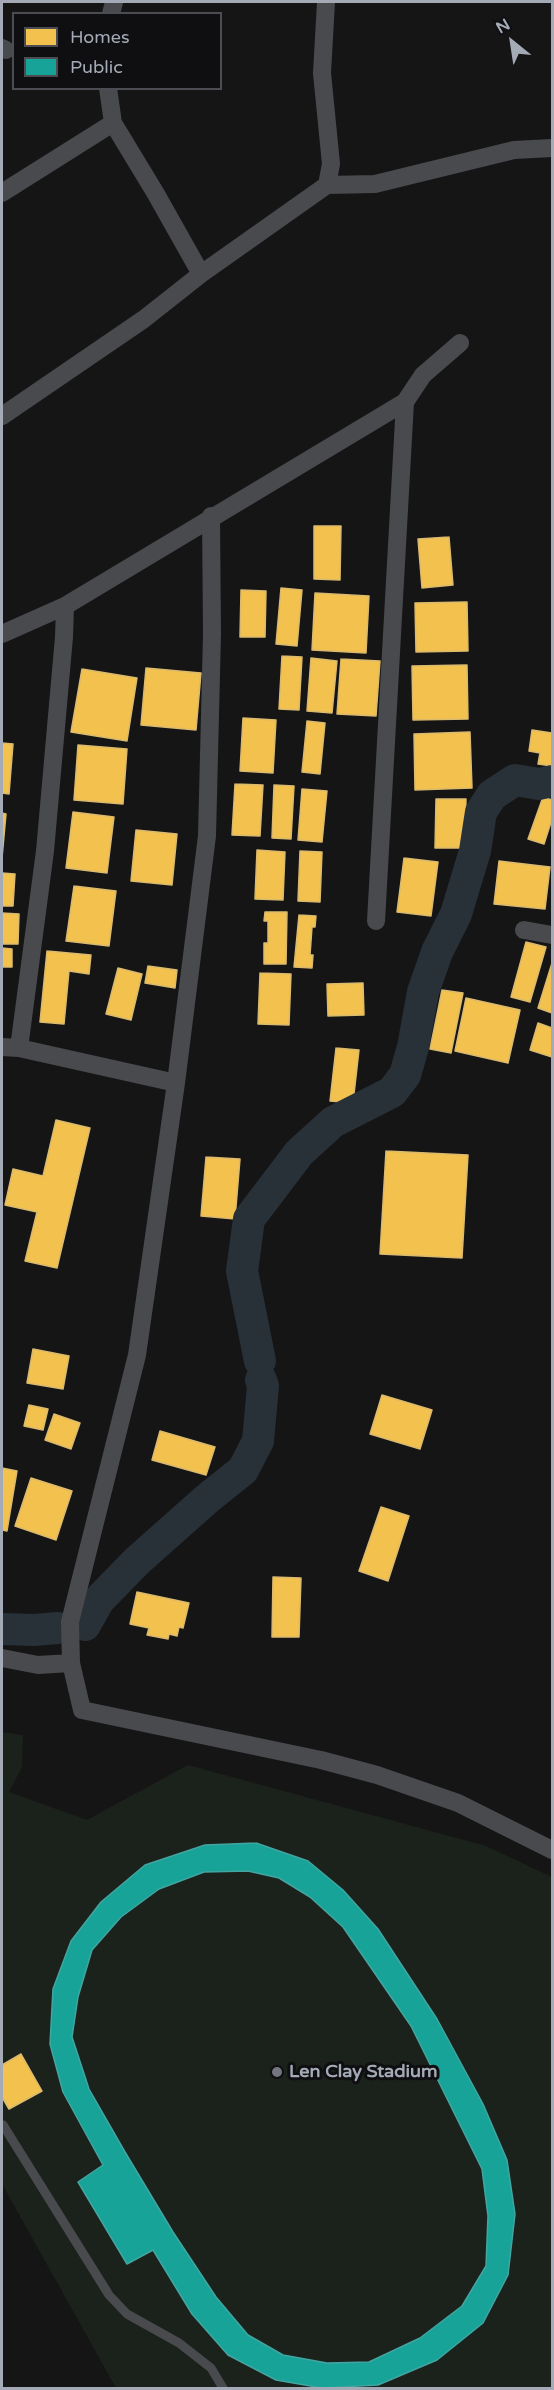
<!DOCTYPE html>
<style>
body{margin:0}
#map{position:relative;width:554px;height:2390px;overflow:hidden;background:#151515;font-family:"Varela Round",sans-serif}
canvas{display:block}
.frame{position:absolute;inset:0;border:3px solid #a5aab7;pointer-events:none}
.legend{position:absolute;left:12px;top:12px;width:210px;height:78px;box-sizing:border-box;background:#0f0f11;border:2px solid #4b4d53;margin:0;padding:8px 10px;list-style:none;font-size:18px;color:#a5aab7}
.legend li{display:flex;align-items:center;gap:12px;height:30px}
.legend b{width:30px;border:2px solid #4b4d53}
.north{position:absolute;left:482px;top:12px;width:60px;height:60px;-webkit-text-stroke:4px #0f0f11;paint-order:stroke;rotate:330deg;font-size:16px;font-weight:700;line-height:24px;text-align:center;color:#a5aab7}
.north::after{content:'';display:block;margin:auto;width:21px;height:27px;background:#a5aab7;clip-path:polygon(50% 0,100% 100%,50% 72%,0 100%)}
</style>
<div id="map">
<canvas width="554" height="2390"></canvas>
<div class="frame"></div>
<ul class="legend">
<li><b style="height:16px;background:#f2c14e"></b>Homes</li>
<li><b style="height:16px;background:#17a398"></b>Public</li>
</ul>
<div class="north">N</div>
</div>
<script>
const context = document.querySelector('canvas').getContext('2d');
context.lineJoin = 'round';
function fillPath(path, color) { context.fillStyle = color; context.fill(path, 'evenodd'); }
const shape = rows => new Path2D(rows.map(r => 'M' + r).join(''));
function trace(path, color, width, dash) { context.strokeStyle = color; context.lineWidth = width; context.lineCap = dash ? 'butt' : 'round'; context.setLineDash(dash || []); context.stroke(path); }
function write(font, color, halo, rows, align = 'center') {
  context.font = font + ' "Varela Round",sans-serif'; context.lineWidth = 6; context.setLineDash([]); context.textBaseline = 'middle'; context.strokeStyle = halo; context.fillStyle = color; for (const [text, x, y, turn = 0] of rows) {
    context.save(); context.translate(x, y); context.rotate((+turn || 0) * Math.PI / 180); context.textAlign = isNaN(turn) ? turn : align; if (halo) context.strokeText(text, 0, 0); context.fillText(text, 0, 0); context.restore();
  }
}
const green = shape([
 [2,1732,23,1735,22,1767,9,1792,87,1820,188,1765,486,1846,552,1877,552,2388,116,2388,2,2184]
]);
const homes = shape([
 [314,526,341,526,340,580,314,579,314,526],
 [449,537,453,585,422,588,418,539,449,537],
 [281,588,302,590,297,646,276,644,281,588],
 [241,590,266,591,265,637,240,637,241,590],
 [315,593,369,596,366,653,312,650,315,593],
 [467,602,468,651,416,652,415,603,467,602],
 [282,656,302,657,299,710,279,709,282,656],
 [311,658,337,661,332,713,307,711,311,658],
 [341,659,380,661,376,716,337,714,341,659],
 [467,665,468,719,413,720,412,666,467,665],
 [146,668,201,673,196,730,141,725,146,668],
 [82,669,137,678,127,741,71,732,82,669],
 [243,718,276,720,273,773,240,771,243,718],
 [307,721,325,723,320,774,302,772,307,721],
 [532,730,552,733,552,766,538,764,540,753,529,751,532,730],
 [470,732,472,788,415,790,414,734,470,732],
 [2,743,13,744,9,794,2,793,2,743],
 [78,745,127,749,123,804,74,800,78,745],
 [235,784,263,785,260,836,232,835,235,784],
 [274,785,294,786,291,839,272,838,274,785],
 [302,789,327,791,322,842,298,840,302,789],
 [543,797,552,800,552,819,544,844,528,839,543,797],
 [436,799,466,799,465,848,435,848,436,799],
 [73,812,114,817,107,873,66,868,73,812],
 [2,813,6,814,2,858,2,813],
 [136,830,177,834,172,885,131,881,136,830],
 [257,850,285,852,283,900,255,899,257,850],
 [300,851,322,852,320,902,298,901,300,851],
 [404,858,438,862,431,916,397,912,404,858],
 [499,861,550,867,545,909,494,904,499,861],
 [2,873,15,874,13,906,2,906,2,873],
 [74,886,116,891,109,946,66,941,74,886],
 [265,912,287,912,286,964,264,964,264,943,268,943,268,921,264,921,265,912],
 [2,913,19,914,18,944,2,944,2,913],
 [299,915,316,916,315,927,312,927,310,955,313,955,312,968,294,967,299,915],
 [526,942,546,947,530,1002,511,997,526,942],
 [2,948,12,949,12,967,2,967,2,948],
 [47,951,91,955,89,974,69,971,64,1024,40,1022,47,951],
 [552,963,552,1013,538,1008,552,963],
 [148,966,177,970,175,988,145,983,148,966],
 [118,968,142,974,131,1020,106,1014,118,968],
 [260,973,291,974,289,1025,258,1024,260,973],
 [363,983,364,1015,328,1016,327,984,363,983],
 [442,990,463,993,451,1053,430,1049,442,990],
 [466,998,520,1010,508,1063,455,1051,466,998],
 [538,1023,552,1028,552,1057,530,1050,538,1023],
 [336,1048,359,1050,353,1103,330,1101,336,1048],
 [56,1120,90,1128,57,1268,25,1261,37,1212,5,1205,13,1169,43,1176,56,1120],
 [386,1151,468,1155,462,1258,380,1254,386,1151],
 [206,1157,240,1159,235,1219,201,1216,206,1157],
 [33,1349,69,1356,63,1389,27,1383,33,1349],
 [382,1395,432,1410,420,1449,370,1434,382,1395],
 [29,1405,48,1409,43,1430,24,1426,29,1405],
 [54,1414,80,1423,71,1449,45,1440,54,1414],
 [160,1431,215,1447,206,1475,152,1460,160,1431],
 [2,1468,17,1471,7,1531,2,1530,2,1468],
 [31,1478,72,1491,56,1540,15,1526,31,1478],
 [381,1507,409,1516,388,1581,359,1571,381,1507],
 [273,1577,301,1578,299,1637,272,1637,273,1577],
 [137,1592,189,1603,183,1628,179,1627,177,1636,169,1634,168,1639,147,1635,149,1628,130,1624,137,1592],
 [21,2054,42,2091,9,2109,2,2097,2,2065,21,2054]
]);
const public = shape([
 [256,1843,308,1861,343,1890,378,1929,437,2019,483,2104,507,2160,515,2214,508,2275,483,2323,437,2360,378,2385,322,2388,276,2380,228,2355,192,2314,153,2250,127,2264,78,2182,103,2165,63,2092,50,2044,53,1989,71,1941,101,1902,145,1865,205,1845,256,1843],
 [248,1871,279,1878,310,1897,343,1927,411,2026,482,2169,488,2216,486,2266,462,2306,420,2338,369,2362,327,2363,283,2355,248,2335,216,2297,173,2232,125,2152,89,2089,72,2037,78,1997,92,1950,121,1917,159,1889,204,1872,248,1871]
]);
const river = shape([
 [260,1361,242,1271,249,1219,299,1153,333,1122,392,1092,405,1075,413,1047,423,992,437,952,456,914,475,851,481,812,492,795,515,780,539,784,552,781],
 [85,1625,99,1600,137,1561,208,1498,243,1470,258,1441,263,1386,261,1380],
 [2,1629,34,1630,58,1628]
]);
const service = shape([
 [3,2125,109,2295,127,2314,179,2343,211,2368,223,2388]
]);
const minor = shape([
 [111,14,114,2],
 [2,48,6,50],
 [108,88,113,123,156,194,201,274],
 [327,185,375,184,514,150,552,148],
 [2,193,113,123],
 [2,416,144,319,201,274,327,185,331,164,322,73,326,2],
 [2,634,65,606,405,402,423,375,460,343],
 [376,921,405,402],
 [524,930,552,935],
 [2,1047,19,1048,45,851,64,637,65,606],
 [19,1048,176,1083,137,1355,70,1622,71,1663,82,1710,321,1760,377,1775,458,1803,552,1850],
 [176,1083,207,836,212,634,211,516],
 [2,1658,38,1665,71,1663]
]);
const markers = [
 [277,2072,6,"#73767e"]
];
const poiNames = [
 ["Len Clay Stadium",289,2072]
];
fillPath(green, '#1b221c');
fillPath(homes, '#f2c14e');
trace(homes, '#dbba6e', 1.5);
fillPath(public, '#17a398');
trace(public, '#42a5a1', 1.5);
trace(river, '#283038', 32);
trace(service, '#494a4e', 9);
trace(minor, '#494a4e', 18);
for (const [x, y, r, color] of markers) { const dot = new Path2D(); dot.arc(x, y, r, 0, 2 * Math.PI); context.fillStyle = color; context.fill(dot); trace(dot, '#0f0f11', 2); }
write('bold 18px', '#a5aab7', '#0f0f11', poiNames, 'left');
</script>
